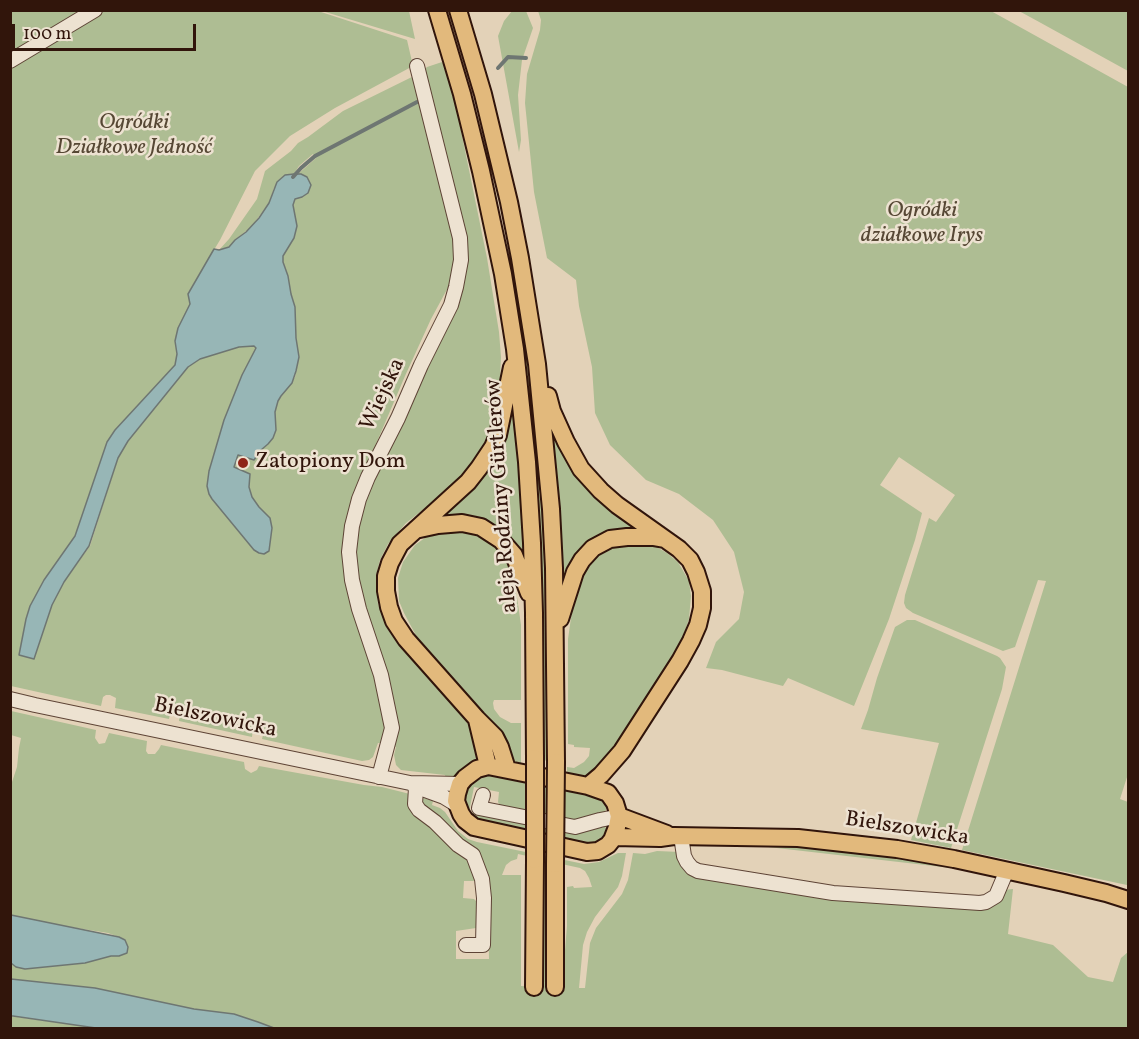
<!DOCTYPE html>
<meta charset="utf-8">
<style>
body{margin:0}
#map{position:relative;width:1139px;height:1039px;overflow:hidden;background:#e3d2b8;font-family:Vollkorn,serif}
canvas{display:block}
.frame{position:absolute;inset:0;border:12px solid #31150b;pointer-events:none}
.scale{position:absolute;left:12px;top:24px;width:184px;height:27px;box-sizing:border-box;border:3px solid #31150b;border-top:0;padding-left:8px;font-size:18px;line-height:21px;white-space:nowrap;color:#31150b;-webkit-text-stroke:4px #ede2d1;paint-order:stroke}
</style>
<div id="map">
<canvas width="1139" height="1039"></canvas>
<div class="frame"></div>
<div class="scale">100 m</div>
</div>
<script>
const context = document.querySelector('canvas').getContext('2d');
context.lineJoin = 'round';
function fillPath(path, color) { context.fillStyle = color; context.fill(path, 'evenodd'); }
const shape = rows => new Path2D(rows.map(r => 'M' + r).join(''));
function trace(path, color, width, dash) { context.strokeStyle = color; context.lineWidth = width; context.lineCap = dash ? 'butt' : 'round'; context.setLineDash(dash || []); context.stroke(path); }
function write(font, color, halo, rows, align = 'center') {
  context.font = font + ' Vollkorn,serif'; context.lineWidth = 5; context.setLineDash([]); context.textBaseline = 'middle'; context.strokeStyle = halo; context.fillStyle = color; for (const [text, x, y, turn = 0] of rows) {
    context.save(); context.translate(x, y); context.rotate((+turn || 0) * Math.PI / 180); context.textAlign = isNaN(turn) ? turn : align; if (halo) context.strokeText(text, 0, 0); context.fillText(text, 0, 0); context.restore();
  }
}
const green = shape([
 [11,10,89,11,11,58],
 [315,10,407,40,413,66,335,108,290,136,255,171,220,240,188,293,190,304,178,328,175,341,177,354,175,365,115,430,107,442,75,536,44,580,30,606,26,619,19,654,34,658,51,605,64,582,90,546,118,458,128,441,188,367,200,359,239,347,254,346,256,348,242,375,224,420,209,471,207,486,209,494,212,499,254,550,259,553,264,554,269,551,272,528,270,518,259,507,252,497,249,487,250,474,234,468,238,455,254,460,261,450,268,444,273,438,276,430,275,412,278,401,295,377,299,357,296,338,295,307,291,294,288,276,283,262,283,256,294,238,297,226,293,206,295,199,302,197,308,193,311,185,307,177,298,174,316,158,313,154,299,166,294,174,285,175,281,178,274,188,269,203,252,226,235,240,229,247,219,250,229,239,257,199,265,171,291,151,298,143,308,137,343,111,422,72,427,67,442,62,442,63,447,62,487,258,499,332,501,357,499,400,494,424,489,437,477,460,459,482,406,523,388,544,380,560,376,576,376,584,378,604,387,628,397,641,453,703,476,735,480,749,476,761,459,776,449,779,446,779,445,775,401,770,396,765,394,755,396,747,392,746,396,729,395,718,383,666,358,590,355,570,354,546,357,525,366,490,380,461,386,456,388,452,405,417,404,411,406,407,456,303,462,284,451,282,431,319,405,376,353,498,345,526,343,544,348,583,363,637,368,645,377,673,388,722,383,743,378,743,373,757,369,760,362,761,262,739,264,731,263,727,255,727,253,728,252,737,179,721,180,709,178,707,171,709,169,719,115,708,116,698,110,695,106,695,103,697,101,706,11,686,11,66,102,11],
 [322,11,409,11,415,39],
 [512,11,526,11,533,28,522,60,518,95,521,140,519,152,498,36,504,21],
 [538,11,991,11,1128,87,1128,774,1120,799,1128,802,1128,882,1127,885,962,850,1046,581,1038,580,1015,647,1003,651,913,613,906,608,904,603,905,595,929,518,936,522,955,495,899,457,880,485,922,513,915,540,889,619,854,706,788,678,783,686,722,670,706,668,716,642,739,619,744,592,734,552,713,520,679,494,646,480,610,445,595,413,592,367,579,306,576,280,547,258,534,192,525,103,527,74,540,30,541,20],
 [1019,11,1128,11,1128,71,1041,23],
 [509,274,517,275,538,428,547,568,548,761,540,759],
 [512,401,515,401,527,564,462,515,440,516,450,505],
 [552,431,636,528,620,530,562,586],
 [439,531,472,531,490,540,503,554,508,564,517,597,521,625,521,700,494,700,493,703,494,709,500,717,511,723,521,723,521,768,514,763,509,757,492,723,419,641,404,613,399,601,398,578,403,562,415,545,429,535],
 [621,543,653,545,667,553,678,562,689,581,691,596,689,619,679,648,621,740,589,778,567,778,567,767,574,768,584,762,589,756,590,748,574,747,574,745,568,744,568,639,573,604,578,585,589,563,604,550],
 [907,620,915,620,997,656,1000,658,1006,667,1002,689,951,848,911,840,939,743,861,729,868,710,877,678,895,627],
 [11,711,96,730,95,738,99,744,105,743,109,733,147,741,146,751,148,754,155,754,159,749,161,745,244,762,245,769,251,773,257,770,259,766,364,785,382,787,410,794,411,806,415,812,429,822,452,845,470,858,476,875,474,881,464,881,463,898,474,899,480,905,480,926,476,928,456,931,456,959,489,959,488,884,477,851,453,834,437,817,421,807,419,801,420,797,433,801,432,805,440,808,445,812,458,831,468,839,477,842,584,864,599,862,618,853,626,853,622,876,618,887,595,917,587,932,583,945,579,988,585,988,590,943,596,928,622,894,628,880,633,853,645,854,657,851,680,852,681,858,686,866,697,873,847,898,973,907,984,907,993,903,1003,890,1013,889,1008,934,1053,945,1088,977,1113,982,1121,958,1128,952,1128,1028,274,1028,258,1022,234,1014,194,1009,95,988,11,979,10,963,16,967,25,969,85,963,111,956,119,956,127,953,128,947,125,940,119,937,108,933,64,926,11,915,11,785,17,767,19,748,21,738,11,735],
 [518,854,541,859,540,987,521,986,521,875,502,875,506,865,511,861,517,859],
 [548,861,580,868,585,871,589,878,592,887,574,888,573,886,567,887,567,926,562,987,548,987],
 [486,775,492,775,593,796,601,800,607,807,605,812,578,821,500,806,498,802,499,792,474,787,469,812,499,818,604,825,608,831,599,840,591,844,583,844,476,821,468,813,463,801,466,788,479,776],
 [769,845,810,846,883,853,960,869,768,847],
 [10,1016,90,1027,96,1028,11,1028]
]);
const water = shape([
 [294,174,301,174,307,177,311,185,308,193,302,197,295,199,293,205,297,226,294,238,283,256,283,262,288,276,291,294,295,307,296,338,299,357,296,371,292,383,281,396,278,401,275,412,276,430,273,438,268,444,261,450,254,460,238,455,234,467,250,474,249,487,252,497,259,507,270,518,272,528,269,551,264,554,259,553,254,550,212,499,209,494,207,486,209,471,224,420,242,375,256,348,254,346,239,347,200,359,188,367,128,441,118,458,89,546,64,582,52,605,34,659,19,655,26,619,30,606,44,580,75,536,107,442,115,430,175,365,177,354,175,341,178,328,190,304,188,294,214,249,219,250,229,247,235,240,246,232,259,218,269,203,277,182,285,175,294,174],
 [11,915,119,937,125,940,128,947,127,953,119,956,111,956,85,963,25,969,16,967,11,963,11,915],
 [11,979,95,988,194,1009,234,1014,258,1022,274,1028,96,1028,13,1016,11,1016,11,979]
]);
const stream = shape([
 [498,68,508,57,526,58],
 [293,177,301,168,315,156,417,102]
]);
const minor = shape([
 [10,61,95,10],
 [10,699,35,705,410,783,460,784],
 [379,777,392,728,381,675,359,609,352,580,349,552,352,526,359,499,368,477,398,418,421,365,451,305,456,287,461,260,460,238,417,66],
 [414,786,444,797,457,805],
 [416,788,415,804,419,810,435,822,458,845,473,855,482,879,484,898,483,945,466,945],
 [483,795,479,808,575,827,600,820,610,818,618,820],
 [681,836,684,856,687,862,692,868,698,871,833,893,980,903,986,902,996,896,1007,870]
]);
const major = shape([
 [437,10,462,94,481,171,503,274,515,349,527,462,532,543,534,613,535,758],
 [458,10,483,94,509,202,520,258,537,364,551,509,554,568,556,762],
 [548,396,552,411,566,442,581,469,601,491,617,505,679,549,690,560,696,572,702,591,702,608,698,625,691,641,680,661,622,751,601,775,588,786],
 [415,530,438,525,462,523,481,527,501,540,514,555,529,593],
 [560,619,575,572,582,560,593,548,610,539,627,537,653,537,664,539],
 [477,720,488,766],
 [488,766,588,786,608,793,615,803,619,816,617,827,612,840,608,845,598,851,587,852,474,827,465,820,461,814,456,801,457,794,460,784,465,778,477,769,488,766],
 [507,769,500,747,495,737,477,719,406,639,394,621,389,607,386,591,386,576,390,563,400,544,468,482,479,468,493,447,498,435,512,367],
 [619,816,667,834],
 [614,837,660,838,674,836,798,838,897,849,954,859,1064,883,1106,893,1128,900],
 [555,864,555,987],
 [534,987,535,860]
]);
const majorBridge = shape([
 [535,758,535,860],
 [555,864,556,762]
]);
const markers = [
 [243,463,6,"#8f2418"]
];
const parkNames = [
 ["Ogródki",134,124],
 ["Działkowe Jedność",134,149],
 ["Ogródki",922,212],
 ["działkowe Irys",922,237]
];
const streetNames = [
 ["Wiejska",384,395,-65],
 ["aleja Rodziny Gürtlerów",503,496,-94],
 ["Bielszowicka",215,719,12],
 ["Bielszowicka",907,830,9]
];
const poiNames = [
 ["Zatopiony Dom",255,463]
];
fillPath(green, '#aebd93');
fillPath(water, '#97b6b6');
trace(water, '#6e7672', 1.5);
trace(stream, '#6e7672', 4);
trace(minor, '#5e4436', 16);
trace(major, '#31150b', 20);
trace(minor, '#ede2d1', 14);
trace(major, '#e2b97c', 16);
trace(majorBridge, '#31150b', 20, []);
trace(majorBridge, '#e2b97c', 16);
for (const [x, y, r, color] of markers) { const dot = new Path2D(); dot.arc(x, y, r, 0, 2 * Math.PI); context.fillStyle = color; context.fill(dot); trace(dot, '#ede2d1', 2); }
write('italic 22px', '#564734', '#ede2d1', parkNames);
write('22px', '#31150b', '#ede2d1', streetNames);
write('22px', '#31150b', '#ede2d1', poiNames, 'left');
</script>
